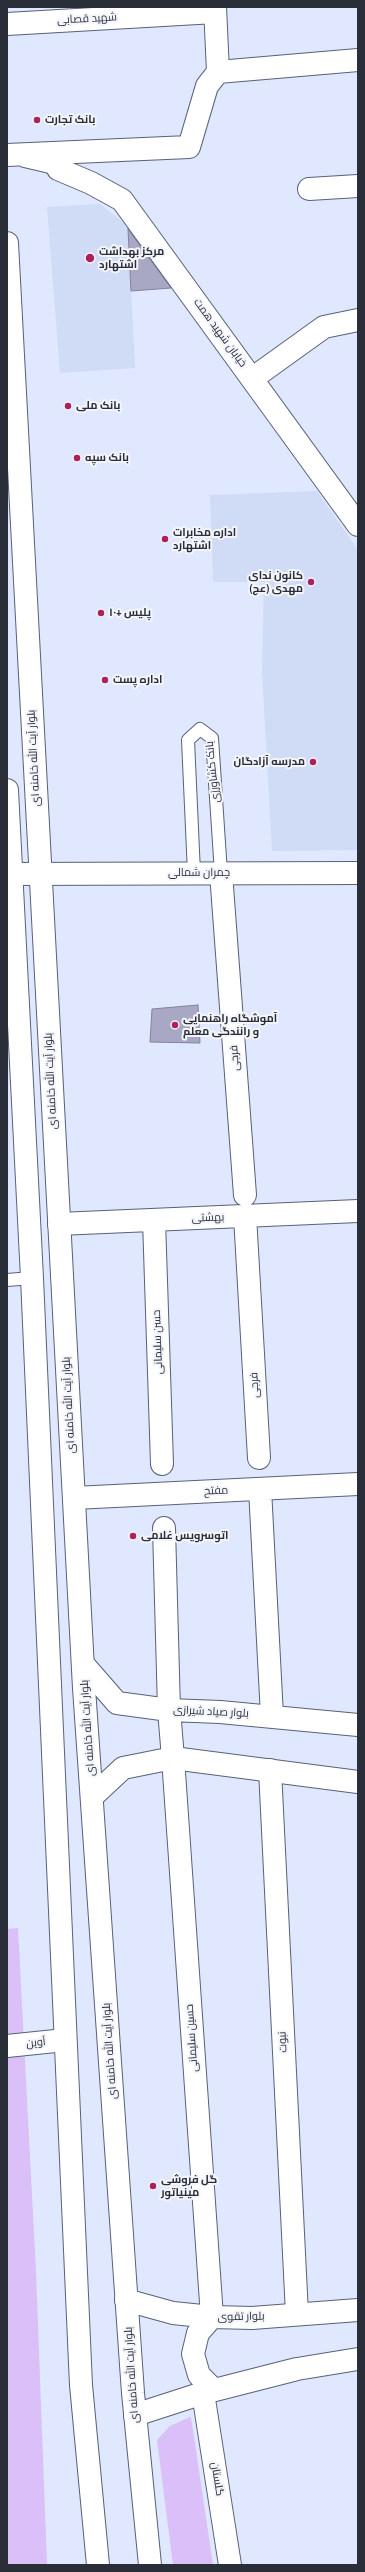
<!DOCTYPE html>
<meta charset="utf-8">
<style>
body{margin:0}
#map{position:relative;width:365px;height:2572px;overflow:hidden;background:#dfe8fe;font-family:"Archivo Narrow",sans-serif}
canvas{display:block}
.frame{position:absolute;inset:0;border:8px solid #2a2e38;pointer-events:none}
</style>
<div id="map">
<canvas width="365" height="2572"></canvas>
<div class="frame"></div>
</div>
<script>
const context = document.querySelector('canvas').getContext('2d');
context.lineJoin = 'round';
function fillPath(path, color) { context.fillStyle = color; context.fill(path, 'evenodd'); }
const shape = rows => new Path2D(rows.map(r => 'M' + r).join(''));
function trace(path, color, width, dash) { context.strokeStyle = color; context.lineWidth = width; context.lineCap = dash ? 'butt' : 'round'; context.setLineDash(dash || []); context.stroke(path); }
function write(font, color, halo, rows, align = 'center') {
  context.font = font + ' "Archivo Narrow",Cairo,sans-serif'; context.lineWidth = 4; context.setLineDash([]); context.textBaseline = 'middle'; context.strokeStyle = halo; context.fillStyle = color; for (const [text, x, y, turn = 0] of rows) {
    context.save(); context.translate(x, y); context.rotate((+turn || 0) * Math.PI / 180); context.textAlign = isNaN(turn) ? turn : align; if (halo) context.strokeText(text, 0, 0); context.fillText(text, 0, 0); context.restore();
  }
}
const built = shape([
 [100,204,128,226,135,368,60,373,47,207],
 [317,491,358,550,358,850,272,851,262,672,264,582,213,582,210,495]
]);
const green = shape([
 [18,1928,36,2272,47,2565,7,2565,7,1929],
 [190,2417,191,2417,213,2565,173,2565,157,2440,170,2426]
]);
const building = shape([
 [128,229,171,288,131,291,128,229],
 [198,1005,200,1043,150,1042,152,1009,198,1005]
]);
const service = shape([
 [24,161,58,169],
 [194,873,188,740,200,729,212,738,221,873],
 [7,1280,32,1278]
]);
const minor = shape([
 [215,7,218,72],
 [7,24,215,12],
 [7,155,189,147,207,86,218,72,358,60],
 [58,169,91,183,122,200,358,525],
 [309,189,358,186],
 [253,378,324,327,358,320],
 [221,873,245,1195],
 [245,1216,259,1458],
 [154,1220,162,1464],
 [59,1224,358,1211],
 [260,1489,272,1716],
 [74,1498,358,1484],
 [164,1528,169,1710],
 [173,1758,212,2317],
 [270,1770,297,2314],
 [7,2046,65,2040],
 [203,2393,230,2565]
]);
const tertiary = shape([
 [7,874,358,873],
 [83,1664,117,1703,169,1710,220,1712,358,1725],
 [169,1710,173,1758],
 [93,1796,123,1768,173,1758,358,1782],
 [126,2300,173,2313,212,2317,252,2318,358,2310],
 [212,2317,198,2333,193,2354,199,2375,214,2390],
 [135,2415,203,2393,297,2369,358,2359]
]);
const secondary = shape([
 [7,243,84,1688,133,2393,150,2565],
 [7,790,32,1278,81,2385,98,2565]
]);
const markers = [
 [37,120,4,"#ae205b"],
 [90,258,5,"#ae205b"],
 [68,406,4,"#ae205b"],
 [77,458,4,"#ae205b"],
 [165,539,4,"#ae205b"],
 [311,582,4,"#ae205b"],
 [101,613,4,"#ae205b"],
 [105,680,4,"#ae205b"],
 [313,762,4,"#ae205b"],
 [175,1025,4,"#ae205b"],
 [133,1536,4,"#ae205b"],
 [153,2186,4,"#ae205b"]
];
const streetNames = [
 ["شهید قصابی",87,19,-3],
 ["خیابان شهید همت",220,333,54],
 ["بلوار آیت الله خامنه ای",34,758,-93],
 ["بانک کشاورزی",213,772,-96],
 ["چمران شمالی",199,873],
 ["فرجی",235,1058,-94],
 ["بلوار آیت الله خامنه ای",51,1081,-93],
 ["بهشتی",208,1218,-2],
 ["حسن سلیمانی",158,1342,-92],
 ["فرجی",255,1385,-93],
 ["بلوار آیت الله خامنه ای",69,1405,-93],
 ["مفتح",216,1491,-3],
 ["بلوار صیاد شیرازی",211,1712,3],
 ["بلوار آیت الله خامنه ای",88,1728,-94],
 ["حسین سلیمانی",192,2038,-94],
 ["نبوت",283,2042,-93],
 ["آوین",36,2043,-6],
 ["بلوار آیت الله خامنه ای",110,2051,-94],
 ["بلوار تقوی",241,2317,-1],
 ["بلوار آیت الله خامنه ای",132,2375,-94],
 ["گلستان",217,2479,81]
];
const poiNames = [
 ["بانک تجارت",45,120],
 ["مرکز بهداشت",99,252],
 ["اشتهارد",99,265],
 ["بانک ملی",76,406],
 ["بانک سپه",85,458],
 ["اداره مخابرات",173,533],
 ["اشتهارد",173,546],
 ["کانون ندای",303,576,"right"],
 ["مهدی (عج)",303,589,"right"],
 ["پلیس +۱۰",109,613],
 ["اداره پست",113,680],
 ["مدرسه آزادگان",305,762,"right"],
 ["آموشگاه راهنمایی",183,1019],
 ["و رانندگی معلم",183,1032],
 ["اتوسرویس غلامی",141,1536],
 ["گل فروشی",161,2180],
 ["مینیاتور",161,2193]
];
fillPath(built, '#d0dbf6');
fillPath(green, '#dabff9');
fillPath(building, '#a9a8c4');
trace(building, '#83829d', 1);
trace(service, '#586179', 14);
trace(minor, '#586179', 24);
trace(tertiary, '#586179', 24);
trace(secondary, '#586179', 24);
trace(service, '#fff', 12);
trace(minor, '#fff', 22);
trace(tertiary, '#fff', 22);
trace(secondary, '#fff', 22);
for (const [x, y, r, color] of markers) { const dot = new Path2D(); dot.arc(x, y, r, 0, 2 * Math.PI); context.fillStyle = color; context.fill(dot); trace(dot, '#f3f5fb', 1.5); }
write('11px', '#2a2e38', '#f3f5fb', streetNames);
write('bold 11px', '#2a2e38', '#f3f5fb', poiNames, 'left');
</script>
